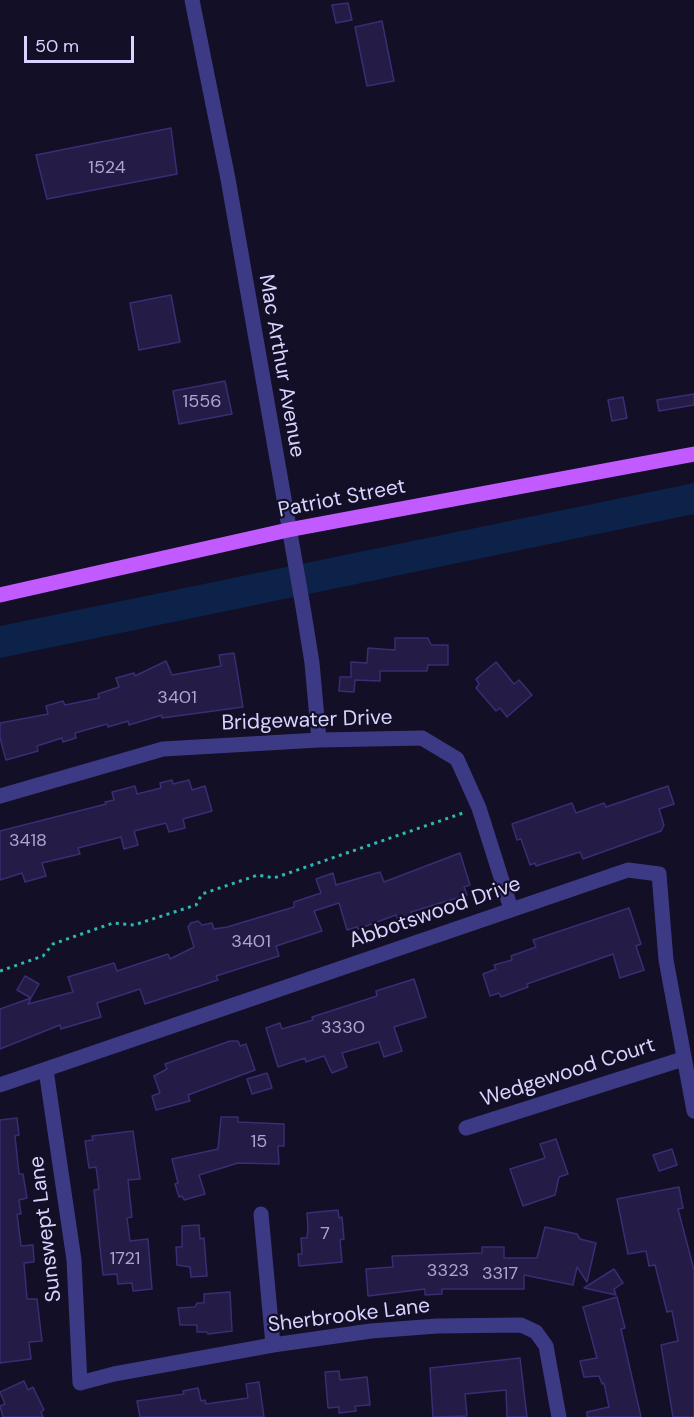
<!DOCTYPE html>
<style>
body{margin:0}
#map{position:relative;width:694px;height:1417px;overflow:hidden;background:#130f26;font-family:"DM Sans",sans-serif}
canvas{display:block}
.scale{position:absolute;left:24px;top:36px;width:110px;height:27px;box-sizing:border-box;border:3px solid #d9d4ff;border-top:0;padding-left:8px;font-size:18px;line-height:21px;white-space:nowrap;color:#d9d4ff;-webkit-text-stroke:4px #130f26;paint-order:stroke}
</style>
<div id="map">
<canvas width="694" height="1417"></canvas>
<div class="scale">50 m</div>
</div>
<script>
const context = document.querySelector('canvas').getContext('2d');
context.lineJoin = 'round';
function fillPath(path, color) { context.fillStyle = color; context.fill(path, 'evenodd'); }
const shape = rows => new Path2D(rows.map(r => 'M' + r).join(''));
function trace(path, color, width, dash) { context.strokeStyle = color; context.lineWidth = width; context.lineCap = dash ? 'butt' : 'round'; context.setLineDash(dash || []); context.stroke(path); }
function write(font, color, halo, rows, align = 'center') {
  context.font = font + ' "DM Sans",sans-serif'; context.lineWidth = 4.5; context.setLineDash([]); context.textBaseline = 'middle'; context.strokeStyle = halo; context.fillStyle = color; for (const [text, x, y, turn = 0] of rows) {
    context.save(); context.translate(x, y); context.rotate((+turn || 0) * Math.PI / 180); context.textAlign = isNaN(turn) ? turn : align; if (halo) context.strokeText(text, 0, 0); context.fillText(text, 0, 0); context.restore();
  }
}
const water = shape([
 [694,483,694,514,0,658,0,626]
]);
const building = shape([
 [348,3,352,20,336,23,332,5,348,3],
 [382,21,394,81,367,86,355,27,382,21],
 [171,128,177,174,47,199,36,155,171,128],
 [171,295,180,342,139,350,130,303,171,295],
 [225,381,232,414,179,424,173,391,225,381],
 [694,394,694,405,659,411,657,400,694,394],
 [623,397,627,418,612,421,608,400,623,397],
 [395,638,428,638,431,645,448,645,448,665,428,665,427,671,380,671,380,681,355,680,354,692,339,691,340,677,351,677,351,662,367,663,368,648,395,650,395,638],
 [234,653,243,707,162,718,162,715,129,725,128,721,108,727,107,724,75,733,76,738,63,742,62,738,37,746,38,751,6,760,0,738,0,723,48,714,46,706,63,701,65,705,99,698,98,694,119,687,116,678,134,673,135,676,166,661,172,675,221,666,219,655,234,653],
 [496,662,514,684,519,680,532,695,507,717,500,708,496,711,476,688,479,684,476,679,496,662],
 [172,780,173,784,189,780,192,790,205,786,212,811,183,819,185,828,169,832,166,823,134,831,138,845,124,849,121,837,78,848,80,854,42,863,46,876,25,882,22,873,0,880,0,831,106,804,105,802,114,800,112,792,135,786,137,794,161,788,160,783,172,780],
 [668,786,674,804,659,809,664,825,661,831,583,859,580,852,536,866,535,863,530,865,521,839,517,840,512,824,572,803,576,813,604,803,606,807,668,786],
 [460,853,470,885,464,887,467,895,411,912,413,916,398,920,396,915,358,929,357,927,347,930,339,903,314,911,322,931,276,946,279,956,216,976,218,980,145,1004,140,989,97,1003,101,1017,61,1029,60,1025,0,1049,0,1009,31,998,28,1004,73,992,68,977,114,963,117,971,168,954,170,959,194,947,188,927,191,923,198,921,202,925,212,923,214,929,227,927,294,907,294,902,321,893,316,879,333,873,336,885,380,872,384,882,460,853],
 [629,908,641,944,636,946,644,970,620,978,613,954,527,984,528,987,501,997,499,993,490,996,483,974,496,969,494,965,512,960,511,956,536,947,533,940,629,908],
 [25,976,39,984,31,998,17,990,25,976],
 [414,979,426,1017,394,1027,402,1051,384,1057,379,1042,342,1053,347,1067,332,1073,324,1056,306,1062,305,1058,278,1067,266,1028,280,1023,282,1029,313,1020,312,1017,377,996,376,991,414,979],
 [230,1041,238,1041,240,1046,246,1044,255,1070,188,1095,190,1101,156,1110,152,1096,160,1093,154,1076,167,1069,165,1064,230,1041],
 [267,1073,272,1088,252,1094,247,1079,267,1073],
 [221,1117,238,1117,238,1122,284,1124,284,1146,278,1146,279,1164,238,1163,199,1175,205,1194,184,1200,182,1196,179,1197,175,1184,178,1183,172,1159,218,1149,221,1117],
 [17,1118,19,1135,15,1136,19,1174,23,1174,27,1198,19,1200,21,1214,17,1214,21,1246,33,1245,34,1262,24,1263,27,1299,37,1299,42,1341,29,1342,31,1359,0,1363,0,1120,17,1118],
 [133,1131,140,1179,128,1180,132,1217,127,1218,130,1241,148,1239,152,1289,133,1291,132,1283,118,1284,117,1274,103,1275,94,1190,99,1189,96,1167,89,1168,85,1141,93,1140,92,1136,133,1131],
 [556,1139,568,1174,559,1177,555,1195,523,1206,510,1169,545,1158,540,1144,556,1139],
 [672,1149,677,1165,659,1171,653,1155,672,1149],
 [679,1187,683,1208,678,1209,694,1270,694,1417,673,1417,661,1345,678,1341,672,1311,667,1312,655,1265,649,1266,646,1251,628,1254,617,1199,679,1187],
 [338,1210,339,1218,342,1217,344,1239,340,1240,342,1262,299,1266,298,1254,302,1254,301,1238,307,1238,308,1229,307,1213,338,1210],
 [199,1225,200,1239,204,1238,207,1276,191,1277,190,1267,177,1265,176,1247,182,1247,182,1226,199,1225],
 [545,1227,577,1234,580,1239,596,1243,587,1282,577,1267,573,1285,524,1275,524,1289,442,1289,442,1294,425,1295,425,1289,368,1296,366,1269,393,1267,392,1256,482,1253,482,1247,504,1247,504,1258,537,1258,545,1227],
 [614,1269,623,1283,614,1289,616,1295,584,1288,614,1269],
 [230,1292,232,1331,208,1334,207,1332,197,1332,197,1325,180,1325,178,1308,195,1307,197,1303,204,1303,204,1294,230,1292],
 [617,1297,625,1328,621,1329,641,1417,587,1417,587,1412,609,1407,604,1383,602,1384,599,1376,584,1377,580,1361,597,1358,583,1307,617,1297],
 [520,1358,527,1417,507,1417,506,1390,465,1394,467,1416,433,1417,430,1368,520,1358],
 [339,1371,340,1380,367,1377,370,1405,355,1406,356,1411,339,1413,339,1407,328,1408,325,1372,339,1371],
 [24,1381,28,1390,33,1387,44,1410,41,1412,43,1417,3,1417,0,1406,5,1404,0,1392,24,1381],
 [259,1382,264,1417,140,1417,137,1401,184,1394,183,1391,198,1388,201,1401,205,1400,206,1404,248,1398,246,1384,259,1382]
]);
const path = shape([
 [0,971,43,956,53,944,113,923,134,925,196,905,202,894,258,875,274,878,466,812]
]);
const minor = shape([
 [192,0,228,179,303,607,312,663,319,740],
 [0,796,163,749,319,740,422,738,457,759,479,808,511,909],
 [46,1070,74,1260,80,1383,114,1374,273,1345,371,1331,437,1326,521,1325,536,1332,546,1346,559,1417],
 [0,1085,628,870,659,874,666,960,694,1111],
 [466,1128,683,1059],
 [261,1214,273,1345]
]);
const major = shape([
 [0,595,288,530,694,454]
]);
const numberNames = [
 ["1524",107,168],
 ["1556",202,402],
 ["3401",177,698],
 ["3418",28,841],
 ["3401",251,942],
 ["3330",343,1028],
 ["15",259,1142],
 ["7",325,1234],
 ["1721",125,1259],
 ["3323",448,1271],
 ["3317",500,1274]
];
const streetNames = [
 ["Mac Arthur Avenue",281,366,80],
 ["Patriot Street",342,499,-11],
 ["Bridgewater Drive",307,721,-2],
 ["Abbotswood Drive",435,913,-19],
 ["Wedgewood Court",568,1073,-18],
 ["Sunswept Lane",46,1229,-97],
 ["Sherbrooke Lane",349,1316,-7]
];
fillPath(water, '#0c2248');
fillPath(building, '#241b47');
trace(building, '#3b2d73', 1.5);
trace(path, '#2fb8b0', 3, [3, 4.5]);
trace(minor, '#3d3a85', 15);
trace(major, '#c25bff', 15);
write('18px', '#aca6d1', null, numberNames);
write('21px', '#d9d4ff', '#130f26', streetNames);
</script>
